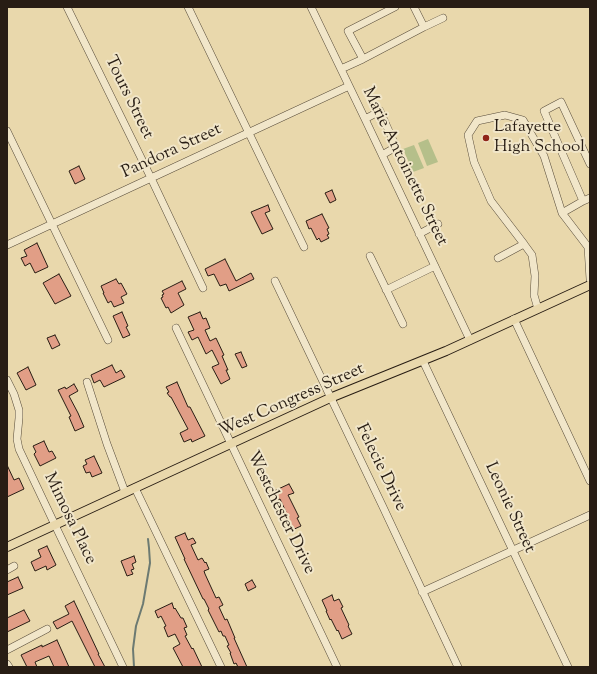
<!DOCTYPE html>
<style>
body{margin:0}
#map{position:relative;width:597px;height:674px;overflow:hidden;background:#e9d8ac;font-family:"Sorts Mill Goudy",serif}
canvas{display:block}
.frame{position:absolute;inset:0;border:8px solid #281d14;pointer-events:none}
</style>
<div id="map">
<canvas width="597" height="674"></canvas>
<div class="frame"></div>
</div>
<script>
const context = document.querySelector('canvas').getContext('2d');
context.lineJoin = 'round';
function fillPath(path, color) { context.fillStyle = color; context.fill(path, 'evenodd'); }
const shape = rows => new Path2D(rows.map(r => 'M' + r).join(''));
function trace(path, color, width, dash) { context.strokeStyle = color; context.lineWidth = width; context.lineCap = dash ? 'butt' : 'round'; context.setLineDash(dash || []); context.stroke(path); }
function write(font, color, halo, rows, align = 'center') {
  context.font = font + ' "Sorts Mill Goudy",serif'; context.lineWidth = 4; context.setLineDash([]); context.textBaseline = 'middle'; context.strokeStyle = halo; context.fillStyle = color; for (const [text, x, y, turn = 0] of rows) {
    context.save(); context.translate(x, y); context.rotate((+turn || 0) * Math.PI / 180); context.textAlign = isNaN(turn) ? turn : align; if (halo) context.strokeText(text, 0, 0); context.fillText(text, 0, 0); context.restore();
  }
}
const green = shape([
 [428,139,438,162,427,166,418,143],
 [414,145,424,168,413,172,403,149]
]);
const stream = shape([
 [134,667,133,649,136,626,143,604,150,563,149,548,148,539]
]);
const building = shape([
 [79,166,85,179,75,184,69,171,79,166],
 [332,190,336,200,330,203,325,193,332,190],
 [268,205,270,211,265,213,273,229,262,234,251,212,268,205],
 [322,214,329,228,327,229,329,234,327,235,329,238,321,242,319,238,317,240,311,228,309,229,306,221,322,214],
 [37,243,48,267,35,273,30,263,25,266,21,258,27,256,24,250,37,243],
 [225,259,236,281,251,273,254,279,229,291,226,284,220,286,214,274,208,276,205,269,225,259],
 [59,274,71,296,55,304,43,283,59,274],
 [116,279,119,284,121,283,127,294,121,297,124,303,114,307,111,301,108,303,103,293,104,293,101,286,116,279],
 [182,281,186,289,178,293,184,305,171,313,168,307,166,308,161,298,163,297,162,295,164,294,162,291,182,281],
 [122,312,128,326,126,327,130,335,123,338,113,316,122,312],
 [200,312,203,319,206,318,210,328,205,330,210,341,216,338,224,355,222,356,228,370,226,370,230,379,221,384,212,367,219,364,212,350,206,354,198,337,192,340,188,332,194,330,188,317,200,312],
 [55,335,60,345,52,349,47,338,55,335],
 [241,352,247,366,242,368,235,354,241,352],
 [112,365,116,373,121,370,125,377,104,387,100,380,94,383,91,375,112,365],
 [28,367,36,385,26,390,17,373,28,367],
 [177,382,188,407,190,407,205,436,192,442,191,439,184,442,180,433,188,429,171,397,170,397,167,393,169,392,166,387,177,382],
 [74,384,78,391,69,396,78,413,84,427,75,431,69,417,71,416,58,390,65,387,66,389,74,384],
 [44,441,49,452,52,451,56,458,40,466,34,454,36,452,33,446,44,441],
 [94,456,102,473,92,477,90,472,86,473,83,466,87,464,85,460,94,456],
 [7,465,14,480,19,478,24,489,7,497,7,465],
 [289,484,294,493,288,495,299,517,297,518,301,526,290,531,282,514,286,512,280,499,278,500,274,491,289,484],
 [185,533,188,540,193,538,196,543,191,545,198,560,202,558,205,563,206,562,209,569,204,571,205,574,216,598,219,597,223,605,219,607,225,620,227,619,235,638,234,638,247,667,238,667,236,663,234,664,230,653,231,653,227,646,229,645,225,636,223,636,221,631,219,632,208,610,209,609,204,599,203,599,184,559,185,559,175,537,185,533],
 [47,546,56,565,47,570,46,566,35,571,31,562,41,557,38,550,47,546],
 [134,556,136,562,132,564,134,569,131,570,133,574,127,576,121,561,134,556],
 [18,577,23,588,7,595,7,582,18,577],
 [252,580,256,587,248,591,245,584,252,580],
 [332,595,334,601,339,599,343,607,341,608,349,625,348,626,352,634,342,639,338,630,337,631,331,619,330,620,326,611,327,611,322,600,332,595],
 [74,601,99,654,98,654,105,667,95,667,72,621,57,629,53,622,69,614,65,606,74,601],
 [172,603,174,609,175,608,181,618,183,618,187,627,184,628,187,635,185,636,192,649,193,648,202,667,183,667,173,648,180,644,175,634,168,637,164,627,166,626,161,616,158,618,155,611,172,603],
 [24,610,30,621,7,632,7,618,24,610],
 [57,640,69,667,54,667,49,656,35,662,37,667,27,667,21,655,42,645,42,647,57,640]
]);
const minor = shape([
 [67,7,151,178,203,288],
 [188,7,304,247],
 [311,7,365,119,470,340],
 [414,7,424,27,443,18],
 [363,59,424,27],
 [341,69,363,59,348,31,395,7],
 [365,119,380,111,396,147,382,155],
 [7,131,108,340],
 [590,164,561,102,544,111,583,201,590,198],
 [562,213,583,201],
 [419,234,438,224],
 [524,244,491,201,474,162,468,135,477,121,505,115,523,120,544,156,562,213,588,247,590,247],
 [7,245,349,86],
 [588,247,590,279],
 [370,256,403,324],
 [498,258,524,244,532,255,535,276,534,295,538,309],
 [275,281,383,507,458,667],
 [386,290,435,266],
 [514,319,590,481],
 [176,328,337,667],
 [423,361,568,667],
 [7,380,14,394,19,410,19,418,17,439,19,449,55,525,123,667],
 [87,382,107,444,125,492],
 [135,488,221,667],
 [7,570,14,566],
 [422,592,590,515],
 [7,650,47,629],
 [7,664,9,667]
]);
const major = shape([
 [7,547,330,398,446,351,590,285]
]);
const markers = [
 [486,138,4,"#8f2418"]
];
const streetNames = [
 ["Tours Street",128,98,64],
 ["Pandora Street",172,152,-25],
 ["Marie Antoinette Street",404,167,64],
 ["West Congress Street",292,401,-24],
 ["Felecie Drive",380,468,64],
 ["Leonie Street",509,508,65],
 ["Westchester Drive",280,513,64],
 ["Mimosa Place",69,519,64]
];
const poiNames = [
 ["Lafayette",494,128],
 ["High School",494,148]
];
fillPath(green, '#b5bf8a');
trace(stream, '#6c7a72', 2);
fillPath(building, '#e19e86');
trace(building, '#281d14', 1);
trace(minor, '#584c3a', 8);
trace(major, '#281d14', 10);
trace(minor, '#f1e6c9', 7);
trace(major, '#e9d8ac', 8);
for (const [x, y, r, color] of markers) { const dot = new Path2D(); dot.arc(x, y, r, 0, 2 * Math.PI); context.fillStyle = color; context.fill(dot); trace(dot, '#f1e6c9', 1.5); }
write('17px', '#281d14', '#f1e6c9', streetNames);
write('17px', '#281d14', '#f1e6c9', poiNames, 'left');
</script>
